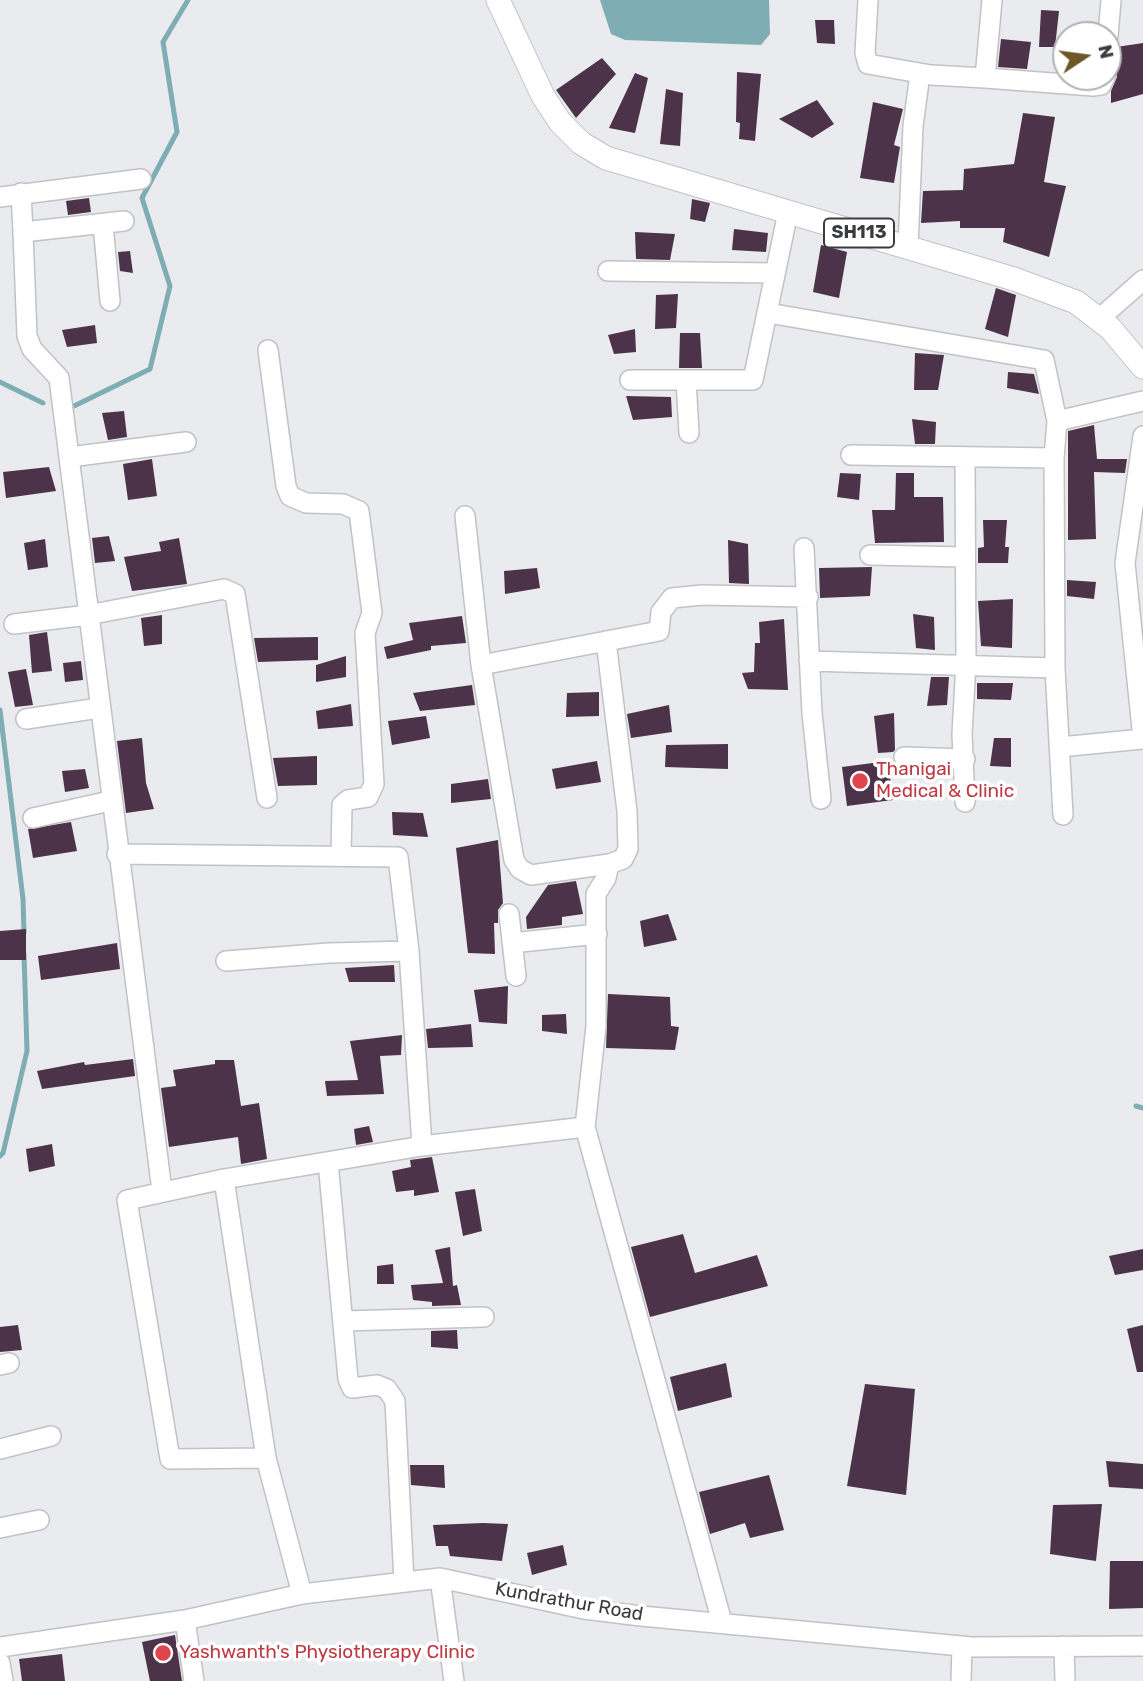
<!DOCTYPE html>
<style>
body{margin:0}
#map{position:relative;width:1143px;height:1681px;overflow:hidden;background:#eaebee;font-family:Rubik,sans-serif}
canvas{display:block}
.north{position:absolute;left:1052px;top:21px;width:70px;height:70px;box-sizing:border-box;background:#fff;border:2px solid #b0b1b1;border-radius:50%;rotate:77deg;font-size:19px;font-weight:700;line-height:28px;text-align:center;color:#3a3b3c}
.north::after{content:'';display:block;margin:auto;width:24px;height:32px;background:#6f5627;clip-path:polygon(50% 0,100% 100%,50% 72%,0 100%)}
</style>
<div id="map">
<canvas width="1143" height="1681"></canvas>
<div class="north">N</div>
</div>
<script>
const context = document.querySelector('canvas').getContext('2d');
context.lineJoin = 'round';
function fillPath(path, color) { context.fillStyle = color; context.fill(path, 'evenodd'); }
const shape = rows => new Path2D(rows.map(r => 'M' + r).join(''));
function trace(path, color, width, dash) { context.strokeStyle = color; context.lineWidth = width; context.lineCap = dash ? 'butt' : 'round'; context.setLineDash(dash || []); context.stroke(path); }
function write(font, color, halo, rows, align = 'center') {
  context.font = font + ' Rubik,sans-serif'; context.lineWidth = 7; context.setLineDash([]); context.textBaseline = 'middle'; context.strokeStyle = halo; context.fillStyle = color; for (const [text, x, y, turn = 0] of rows) {
    context.save(); context.translate(x, y); context.rotate((+turn || 0) * Math.PI / 180); context.textAlign = isNaN(turn) ? turn : align; if (halo) context.strokeText(text, 0, 0); context.fillText(text, 0, 0); context.restore();
  }
}
const water = shape([
 [600,0,769,0,770,34,761,45,625,40,611,34]
]);
const stream = shape([
 [0,382,43,403],
 [74,406,150,369,170,286,142,198,177,132,163,42,188,0],
 [0,710,23,899,24,933],
 [1136,1106,1143,1108],
 [0,1156,3,1153,27,1051,24,954]
]);
const building = shape([
 [1041,10,1059,11,1055,47,1039,47],
 [815,20,834,20,835,44,817,43],
 [1001,39,1031,42,1027,69,998,67],
 [1143,43,1143,94,1111,103,1111,91,1117,77,1110,48],
 [602,58,616,74,576,118,556,90],
 [737,72,761,74,755,141,739,139,740,123,736,122],
 [635,73,648,78,635,133,609,128],
 [666,89,683,93,680,146,660,144],
 [817,100,834,124,812,138,779,119],
 [873,102,903,109,894,145,900,147,894,183,860,178],
 [1023,113,1055,117,1044,182,1066,186,1049,257,1003,242,1005,228,960,228,960,221,921,223,923,191,963,190,964,169,1014,164],
 [89,198,91,212,68,215,66,201],
 [692,199,710,203,705,222,690,219],
 [734,229,768,233,766,252,732,250],
 [635,232,675,234,670,260,636,259],
 [821,245,847,252,839,298,813,292],
 [130,251,133,273,120,271,118,252],
 [996,288,1016,295,1008,337,985,329],
 [678,294,676,328,655,329,656,295],
 [95,325,97,343,67,347,62,330],
 [635,329,636,352,614,354,608,335],
 [680,333,700,333,702,368,679,368],
 [915,353,944,355,938,390,914,390],
 [1008,372,1034,374,1039,394,1007,388],
 [626,396,671,397,672,417,633,420],
 [124,411,127,437,108,440,102,413],
 [912,419,936,422,935,444,915,444],
 [1094,425,1097,459,1127,459,1125,473,1094,472,1096,539,1068,540,1068,431],
 [152,459,157,496,128,500,123,464],
 [49,467,56,491,6,498,3,472],
 [840,473,861,474,859,500,837,497],
 [896,473,914,473,914,497,943,497,944,542,875,543,872,510,895,510],
 [983,520,1007,520,1005,547,1009,547,1008,563,978,563,978,548,984,547],
 [109,536,115,561,95,563,92,538],
 [179,538,187,584,132,591,124,557,161,551,159,542],
 [45,539,48,567,28,570,24,543],
 [728,540,748,544,749,584,729,583],
 [872,567,870,596,820,598,819,568],
 [537,568,540,588,505,594,504,571],
 [1067,580,1096,582,1094,599,1067,596],
 [1013,599,1012,648,981,646,978,601],
 [913,614,934,617,935,650,916,648],
 [162,615,162,644,144,646,141,618],
 [462,616,466,643,431,646,431,650,387,659,384,647,413,640,409,623],
 [784,619,788,690,748,689,742,673,754,672,755,643,760,643,759,622],
 [47,632,52,671,32,673,29,635],
 [318,637,318,660,258,662,254,638],
 [346,656,346,677,316,682,316,665],
 [81,661,83,680,65,682,63,663],
 [26,669,33,705,15,707,8,672],
 [931,677,949,677,947,705,927,706],
 [977,683,1013,683,1011,700,977,699],
 [472,685,475,705,420,711,413,693],
 [599,692,599,716,566,717,567,693],
 [351,704,353,726,318,729,316,711],
 [669,705,672,732,631,738,627,714],
 [894,713,895,750,893,752,878,753,874,716],
 [426,716,430,738,392,745,388,721],
 [142,738,146,783,154,809,126,813,117,741],
 [994,738,1011,738,1011,767,990,766],
 [728,744,728,769,665,767,666,745],
 [317,756,317,785,278,786,273,758],
 [597,761,601,782,556,789,552,769],
 [888,761,893,800,847,806,842,767],
 [85,769,89,788,65,792,62,771],
 [488,779,491,799,451,803,451,784],
 [392,812,423,813,428,837,393,835],
 [71,822,77,851,33,858,28,829],
 [498,840,503,903,498,910,498,923,494,923,495,954,468,953,456,848],
 [576,881,583,914,562,917,562,925,527,929,526,917,548,885],
 [668,914,677,940,644,947,640,921],
 [26,929,26,960,0,960,0,931],
 [117,943,120,969,41,980,38,956],
 [394,965,395,982,349,982,345,968],
 [508,986,507,1024,479,1022,474,990],
 [608,994,670,997,671,1026,679,1027,675,1050,606,1048],
 [566,1014,567,1034,542,1031,542,1015],
 [471,1024,473,1047,428,1048,426,1029],
 [402,1035,401,1055,380,1056,384,1094,327,1096,325,1081,358,1080,350,1041],
 [133,1059,135,1076,42,1089,37,1071,84,1062,85,1065],
 [215,1060,234,1060,241,1106,259,1103,267,1159,241,1164,238,1137,169,1147,161,1088,176,1086,173,1070,215,1064],
 [369,1126,373,1142,356,1145,354,1129],
 [52,1144,55,1166,29,1172,26,1149],
 [432,1157,439,1192,414,1196,414,1190,396,1192,392,1171,411,1167,410,1160],
 [475,1189,482,1231,463,1236,455,1192],
 [683,1234,695,1273,757,1255,768,1286,650,1317,631,1247],
 [450,1247,453,1286,457,1285,461,1305,432,1306,432,1302,413,1300,411,1285,443,1283,435,1250],
 [1143,1249,1143,1270,1115,1275,1109,1256],
 [393,1264,394,1284,377,1284,377,1266],
 [18,1325,22,1350,0,1352,0,1327],
 [1143,1325,1143,1372,1137,1372,1127,1329],
 [457,1330,458,1349,431,1347,431,1331],
 [726,1363,732,1397,678,1411,670,1377],
 [865,1384,915,1389,906,1495,847,1486],
 [1106,1461,1143,1464,1143,1489,1109,1487],
 [410,1465,444,1465,445,1488,411,1485],
 [769,1475,784,1530,750,1538,745,1523,710,1534,699,1492],
 [1102,1504,1096,1561,1050,1554,1053,1505],
 [483,1523,508,1524,502,1561,450,1556,448,1546,436,1546,433,1525],
 [563,1545,567,1565,532,1575,527,1553],
 [1110,1561,1143,1561,1143,1608,1109,1609],
 [175,1635,182,1681,150,1681,142,1642],
 [62,1654,65,1681,22,1681,19,1659]
]);
const minor = shape([
 [868,0,865,53,868,64,931,75,985,78],
 [992,0,985,78,1093,86,1101,85,1105,77],
 [1108,36,1111,0],
 [21,193,23,232],
 [0,197,141,179],
 [124,221,23,232,27,336,32,349,59,378,162,1191],
 [103,224,110,301],
 [908,247,913,126,920,74],
 [608,271,774,273],
 [768,313,1044,360,1057,421,1054,458,1055,668,1063,815],
 [1099,319,1143,280],
 [268,350,286,486,290,496,306,503,343,504,359,511,372,613,365,633,374,784,368,797,348,800,342,805,341,856],
 [630,380,753,380,788,212],
 [686,380,689,433],
 [1057,421,1143,401],
 [851,455,1054,458],
 [70,457,186,442],
 [965,457,966,663,962,734,965,802],
 [465,516,481,665,514,860,520,869,531,875,609,864],
 [804,548,812,713,821,799],
 [870,555,965,557],
 [14,624,88,615,224,589,235,594,267,798],
 [606,641,627,811,628,849,623,859,609,864,606,878,596,894,596,1026,585,1127,722,1622],
 [809,661,1055,668],
 [481,665,659,631,661,612,672,598,702,595,808,597],
 [26,719,99,708],
 [1143,739,1125,563,1143,436],
 [1060,747,1143,739],
 [904,757,965,759],
 [33,818,110,801],
 [117,854,398,857,409,951,422,1146],
 [509,914,516,976],
 [512,943,597,934],
 [226,961,329,953,409,951],
 [328,1162,348,1379,352,1388,377,1385,387,1389,395,1401,404,1582],
 [224,1179,266,1458,302,1594],
 [344,1321,484,1317],
 [0,1365,9,1363],
 [0,1449,51,1436],
 [266,1458,170,1459,127,1200,224,1179,422,1146,585,1127],
 [0,1528,39,1520],
 [440,1578,454,1681],
 [185,1620,194,1681],
 [1064,1646,1065,1681],
 [0,1647,185,1620,302,1594,440,1578,584,1609,641,1616,972,1647,1143,1646],
 [0,1663,3,1681],
 [961,1681,962,1646]
]);
const major = shape([
 [498,0,543,96,560,122,581,143,606,158,1014,279,1076,302,1110,328,1143,367]
]);
const markers = [
 [860,781,9,"#e0444e"],
 [163,1653,9,"#e0444e"]
];
const shields = [
 [859,233,70]
];
const shieldNames = [
 ["SH113",859,233]
];
const healthNames = [
 ["Thanigai",876,770],
 ["Medical & Clinic",876,792],
 ["Yashwanth's Physiotherapy Clinic",179,1653]
];
const streetNames = [
 ["Kundrathur Road",569,1602,10]
];
fillPath(water, '#7eadb4');
trace(stream, '#7eadb4', 5);
fillPath(building, '#4c3349');
trace(minor, '#c1c2c4', 22);
trace(major, '#c1c2c4', 25);
trace(minor, '#fff', 19);
trace(major, '#fff', 23);
for (const [x, y, r, color] of markers) { const dot = new Path2D(); dot.arc(x, y, r, 0, 2 * Math.PI); context.fillStyle = color; context.fill(dot); trace(dot, '#fff', 2.5); }
for (const [x, y, w] of shields) { const box = new Path2D(); box.roundRect(x - w / 2, y - 14.5, w, 29, 5); context.fillStyle = '#fff'; context.fill(box); trace(box, '#3a3b3c', 2); }
write('bold 18px', '#3a3b3c', null, shieldNames);
write('19px', '#be3a42', '#fff', healthNames, 'left');
write('19px', '#3a3b3c', '#fff', streetNames);
</script>
